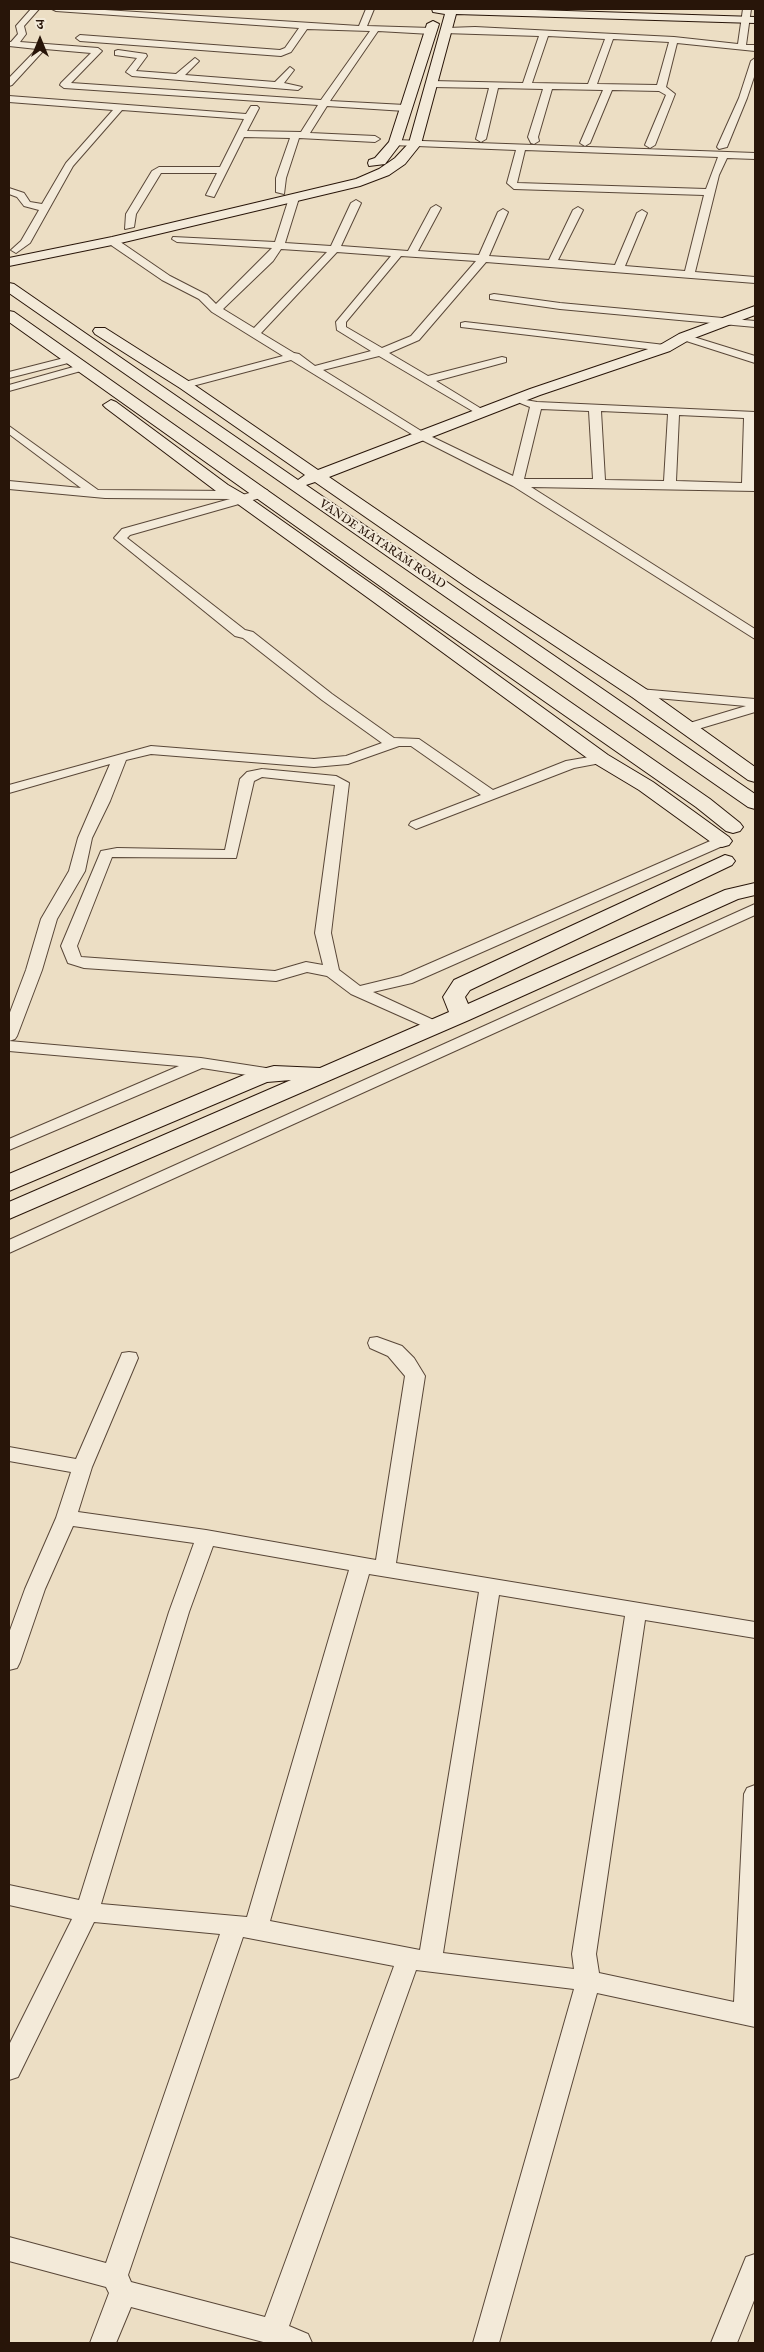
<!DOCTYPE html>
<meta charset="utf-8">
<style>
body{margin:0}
#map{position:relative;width:764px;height:2352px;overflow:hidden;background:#ecdec4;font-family:"IM FELL English","Noto Serif Devanagari",serif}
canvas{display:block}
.frame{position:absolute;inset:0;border:10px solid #281509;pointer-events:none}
.north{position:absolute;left:15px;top:15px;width:50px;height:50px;-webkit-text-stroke:4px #f3ead9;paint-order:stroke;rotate:0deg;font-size:14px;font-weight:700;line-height:20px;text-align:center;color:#281509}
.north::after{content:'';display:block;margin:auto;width:18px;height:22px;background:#281509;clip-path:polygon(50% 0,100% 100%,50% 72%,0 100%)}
</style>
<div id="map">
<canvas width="764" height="2352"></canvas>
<div class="frame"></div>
<div class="north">उ</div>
</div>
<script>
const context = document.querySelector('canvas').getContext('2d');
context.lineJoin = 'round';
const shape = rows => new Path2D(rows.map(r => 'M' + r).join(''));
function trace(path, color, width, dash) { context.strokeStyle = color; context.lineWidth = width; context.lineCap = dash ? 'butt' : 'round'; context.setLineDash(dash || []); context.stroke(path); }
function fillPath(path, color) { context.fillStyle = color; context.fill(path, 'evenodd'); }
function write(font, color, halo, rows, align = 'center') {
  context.font = font + ' "IM FELL English",serif'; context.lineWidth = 4; context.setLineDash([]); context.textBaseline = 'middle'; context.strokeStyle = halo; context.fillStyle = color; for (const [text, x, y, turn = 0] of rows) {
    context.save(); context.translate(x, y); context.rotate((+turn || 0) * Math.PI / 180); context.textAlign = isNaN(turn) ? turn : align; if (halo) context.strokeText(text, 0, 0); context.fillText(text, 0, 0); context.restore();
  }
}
const street = shape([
 [31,9,39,9,24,26,26,34,20,42,98,48,102,51,71,83,321,100,370,31,307,29,291,52,281,56,80,41,76,38,80,35,280,50,285,48,299,28,56,11,52,9,89,9,359,26,366,9,374,9,367,26,431,28,435,31,431,34,378,31,330,101,405,105,410,108,405,111,327,106,310,133,375,136,380,139,375,142,299,138,286,178,284,194,276,192,276,178,290,138,244,137,214,197,206,195,217,173,161,173,136,214,134,227,125,229,126,214,152,171,159,167,220,167,244,119,122,110,73,166,30,243,16,253,11,250,21,241,39,210,24,206,17,197,9,194,9,188,24,193,30,202,42,204,66,163,113,110,9,102,9,96,246,114,251,106,257,106,259,108,247,131,301,132,318,105,64,88,60,85,61,83,91,53,45,49,12,85,9,86,9,78,37,49,9,46,9,42,11,42,18,34,16,26,31,9],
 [743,9,751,9,746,45,755,45,755,51,677,43,666,87,675,94,655,145,650,148,645,145,666,95,659,91,612,90,590,143,585,146,580,143,603,90,552,89,538,137,539,141,534,144,531,143,528,137,543,89,498,88,486,139,481,142,476,139,489,88,432,87,428,84,432,81,523,83,539,36,444,33,444,29,447,28,475,27,674,37,738,44,743,9],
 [548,36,605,39,588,84,532,83,548,36],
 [613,39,669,42,657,85,597,84,613,39],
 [118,50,146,54,147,56,136,71,176,74,195,58,199,61,185,75,275,82,290,67,294,70,284,83,302,87,298,90,132,76,126,72,137,58,115,55,115,51,118,50],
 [755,58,755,74,747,98,727,147,719,149,717,147,739,98,751,61,755,58],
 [395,140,755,153,755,159,727,158,719,175,695,272,755,277,755,283,486,262,419,340,389,353,428,376,502,357,506,358,506,362,436,381,485,411,487,413,481,416,379,356,323,370,426,434,513,476,530,407,520,403,520,399,537,402,755,412,755,491,531,487,755,629,755,639,513,486,418,438,291,360,185,388,181,387,181,383,283,356,212,312,199,299,162,280,108,243,108,239,116,239,170,276,207,295,216,304,272,248,177,242,172,239,173,237,275,242,289,198,294,195,299,198,285,243,331,246,351,203,356,200,361,203,341,246,408,251,431,208,436,205,441,208,418,251,479,255,498,212,503,209,508,212,489,256,549,260,573,210,578,207,583,210,558,260,615,265,637,213,642,210,647,213,625,266,685,271,704,195,514,189,507,183,516,150,392,145,390,143,395,140],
 [525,150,718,157,706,189,517,183,525,150],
 [281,249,327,252,254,328,223,309,273,261,281,249],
 [337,252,391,256,336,322,337,330,371,351,315,366,299,354,294,353,261,333,337,252],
 [401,256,476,261,411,336,382,348,346,327,346,322,401,256],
 [541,409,589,411,593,479,524,479,541,409],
 [601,411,668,414,664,481,605,480,601,411],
 [679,415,744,418,742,483,676,481,679,415],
 [494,294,560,303,755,321,755,327,560,309,490,299,490,295,494,294],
 [465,322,665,345,670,348,665,351,461,327,461,323,465,322],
 [684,334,755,356,755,363,680,339,680,335,684,334],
 [72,356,78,359,76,361,9,378,9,372,72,356],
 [84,364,88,365,88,369,9,391,9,385,84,364],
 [9,426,98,490,234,491,238,492,239,496,263,489,267,490,269,493,267,496,130,535,127,538,245,630,253,632,332,694,394,738,419,739,493,790,566,761,601,755,608,759,606,762,574,768,416,829,409,825,411,822,481,795,411,746,399,746,348,764,314,767,151,754,126,760,110,801,92,838,85,871,57,919,42,970,17,1036,15,1039,9,1041,9,1015,26,970,41,919,69,871,78,838,110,764,9,793,9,785,151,746,314,759,346,756,382,743,322,700,243,638,235,636,114,538,122,529,230,499,105,498,9,489,9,481,81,488,9,434,9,426],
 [639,689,755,699,755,712,688,732,681,728,683,725,746,706,634,696,632,693,639,689],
 [262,769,336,776,349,783,331,933,339,970,360,986,401,976,717,838,727,838,729,841,727,844,412,983,373,992,440,1023,442,1026,434,1031,351,994,327,976,307,972,276,981,84,968,68,963,61,946,101,851,117,848,225,850,240,779,247,772,262,769],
 [262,777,335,785,315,933,323,965,306,962,275,971,81,957,77,946,112,857,236,858,254,781,262,777],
 [755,904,755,915,9,1253,9,1240,755,904],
 [9,1041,201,1058,279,1070,285,1071,287,1075,285,1079,279,1080,202,1068,9,1150,9,1139,179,1066,9,1051,9,1041],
 [377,1337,402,1346,414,1358,425,1376,396,1563,755,1622,755,1638,645,1620,596,1954,599,1973,734,2002,744,1794,747,1788,755,1785,755,2027,597,1993,499,2343,473,2343,574,1989,416,1970,289,2326,308,2334,312,2343,267,2343,131,2307,116,2343,90,2343,109,2293,106,2287,9,2261,9,2237,106,2263,220,1934,94,1922,18,2077,9,2080,9,2045,72,1919,9,1905,9,1885,79,1900,169,1612,194,1543,73,1526,45,1589,20,1662,17,1668,9,1670,9,1633,25,1589,56,1518,71,1472,9,1461,9,1447,76,1459,120,1358,122,1353,129,1352,136,1353,138,1358,92,1467,78,1512,206,1530,376,1560,405,1376,388,1356,370,1348,368,1343,370,1338,377,1337],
 [213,1546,349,1570,247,1917,101,1904,189,1612,213,1546],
 [369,1574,479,1592,420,1950,270,1921,369,1574],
 [499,1595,625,1616,572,1954,574,1969,443,1953,499,1595],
 [243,1937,394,1966,265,2317,131,2282,128,2275,243,1937],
 [755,2254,755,2298,737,2343,711,2343,746,2257,755,2254]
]);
const secondary = shape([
 [432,9,504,9,755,17,755,23,456,14,421,144,405,164,389,175,360,186,112,245,9,266,9,258,112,237,356,179,379,169,395,158,409,143,445,14,433,12,432,9],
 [433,21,439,24,401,143,385,164,369,166,368,163,369,160,375,158,389,142,427,24,433,21],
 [9,283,14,284,298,480,305,475,180,388,95,334,93,331,95,328,105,328,190,382,318,470,530,389,660,345,679,334,755,306,755,315,689,340,670,351,540,395,329,477,477,578,646,689,755,767,755,782,748,780,632,697,465,586,315,482,306,485,755,794,755,809,748,807,9,293,9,283],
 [9,311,14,312,420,598,710,799,740,823,743,827,740,831,733,833,726,831,696,807,408,606,9,322,9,311],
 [111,400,116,402,228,485,247,496,383,592,608,755,653,782,729,837,732,841,729,845,722,847,715,845,639,790,594,763,371,600,235,502,216,491,106,408,103,405,111,400],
 [725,855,732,857,735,861,732,865,470,990,465,997,468,1004,725,890,755,883,755,895,738,899,469,1020,9,1219,9,1202,291,1080,267,1082,9,1191,9,1174,251,1072,274,1066,320,1068,449,1012,443,997,454,980,725,855]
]);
const farStreetnames = [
 ["VANDE MATARAM ROAD",382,545,34]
];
trace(street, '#594738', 2);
trace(secondary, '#281509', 2);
fillPath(street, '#f3ead9');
fillPath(secondary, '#f3ead9');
write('12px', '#281509', '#f3ead9', farStreetnames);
</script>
